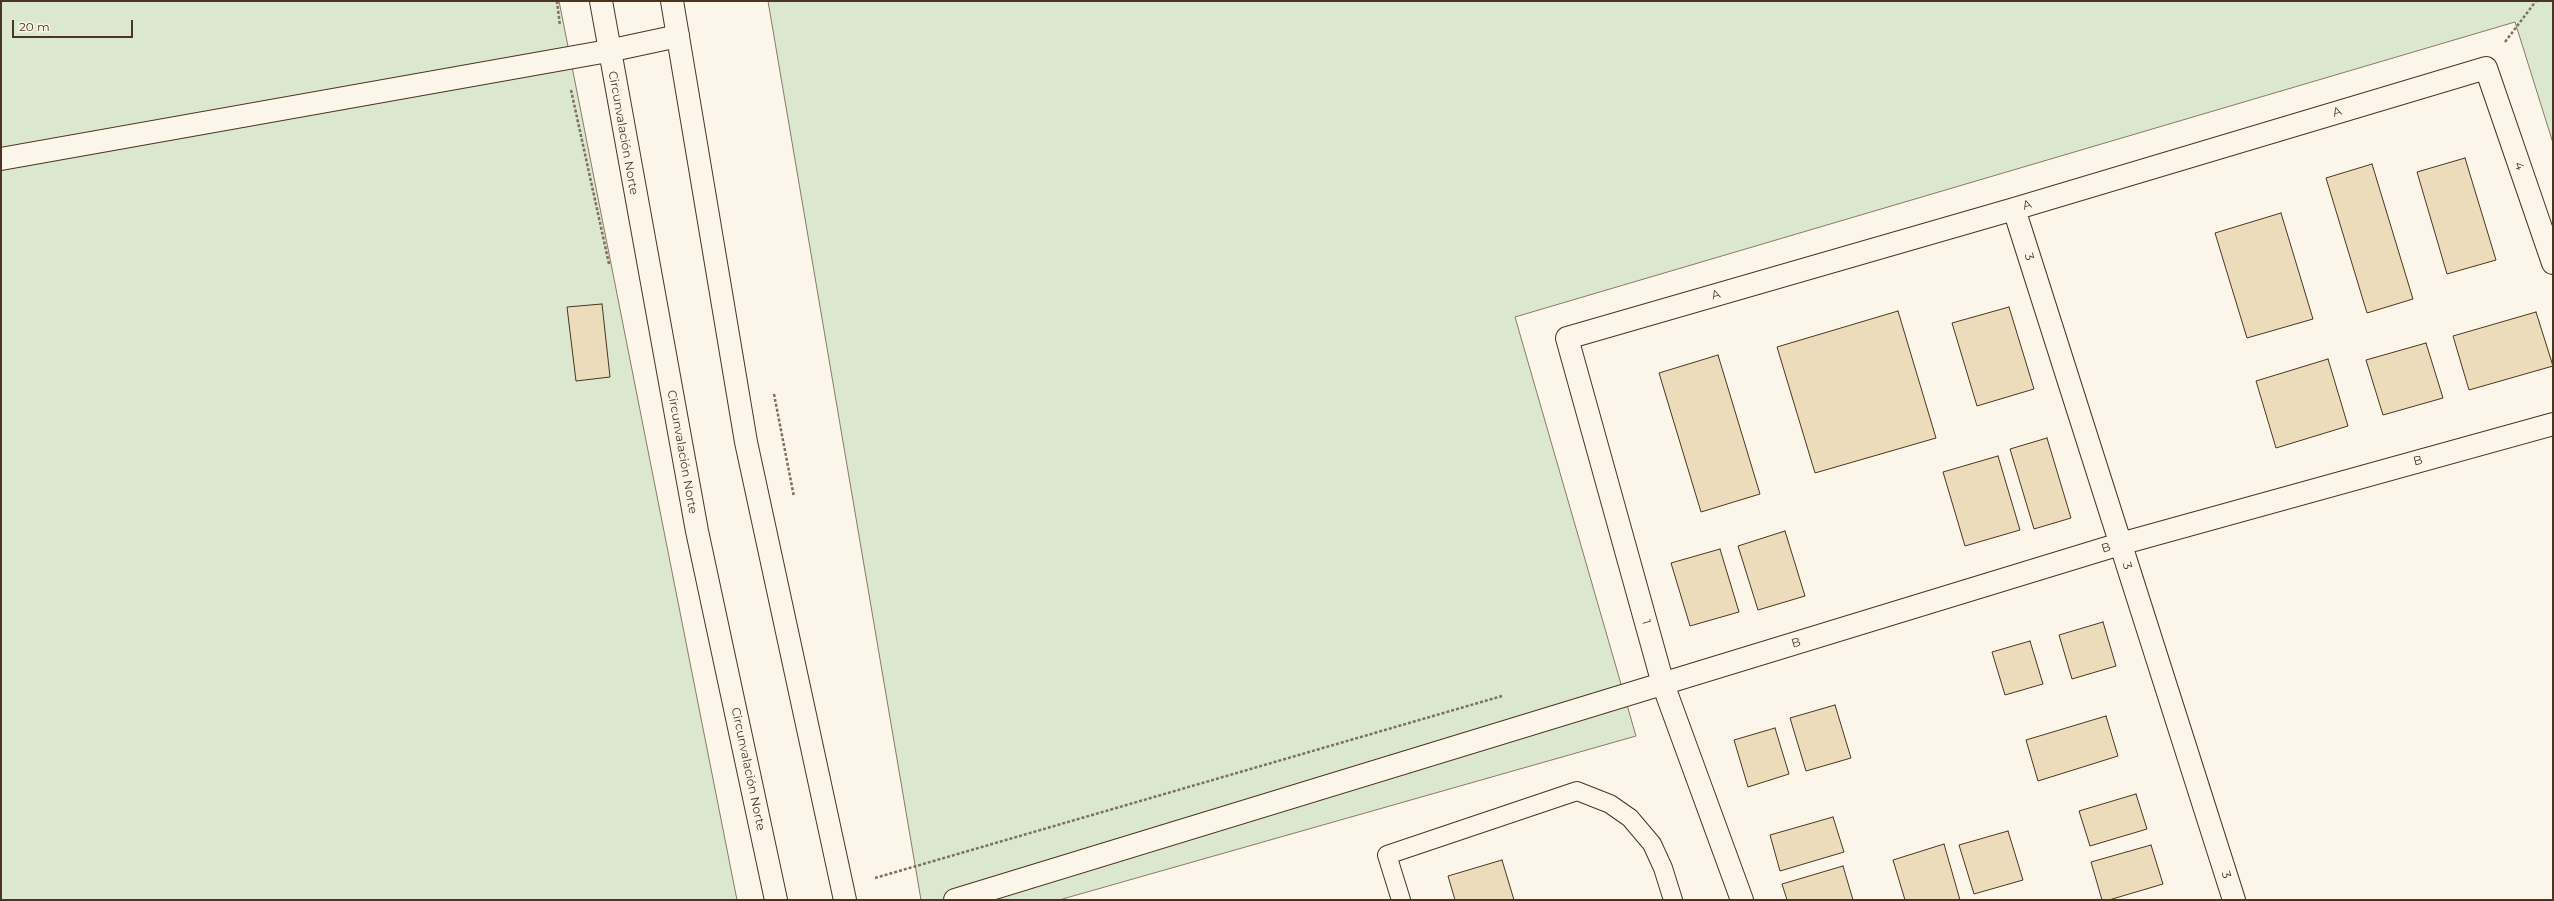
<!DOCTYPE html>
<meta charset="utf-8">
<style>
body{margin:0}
#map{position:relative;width:2554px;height:901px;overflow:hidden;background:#fbf6e9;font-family:Montserrat,sans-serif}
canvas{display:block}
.frame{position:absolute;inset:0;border:2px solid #4a3520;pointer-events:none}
.scale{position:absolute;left:12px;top:20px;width:121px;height:18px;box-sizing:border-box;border:2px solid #4a3520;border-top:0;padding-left:5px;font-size:12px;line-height:14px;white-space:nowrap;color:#4a3520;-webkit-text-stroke:3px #fbf6e9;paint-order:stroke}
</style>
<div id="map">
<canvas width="2554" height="901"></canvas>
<div class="frame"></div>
<div class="scale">20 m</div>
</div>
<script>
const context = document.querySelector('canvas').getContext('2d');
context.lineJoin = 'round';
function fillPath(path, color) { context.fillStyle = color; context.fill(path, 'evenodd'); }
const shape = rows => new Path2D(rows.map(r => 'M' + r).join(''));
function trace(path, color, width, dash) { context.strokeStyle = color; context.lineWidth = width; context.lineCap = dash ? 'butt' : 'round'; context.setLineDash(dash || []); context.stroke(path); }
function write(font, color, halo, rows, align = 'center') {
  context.font = font + ' Montserrat,sans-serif'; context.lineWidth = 3; context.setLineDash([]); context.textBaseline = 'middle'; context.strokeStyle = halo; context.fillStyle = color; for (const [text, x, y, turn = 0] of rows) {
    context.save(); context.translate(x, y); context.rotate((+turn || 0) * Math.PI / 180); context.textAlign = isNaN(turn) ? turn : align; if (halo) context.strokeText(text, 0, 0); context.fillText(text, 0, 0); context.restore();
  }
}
const green = shape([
 [1,1,559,1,737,900,1,900,1,1],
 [768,1,2553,1,2553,143,2515,22,1515,317,1636,736,1059,900,921,900,768,1]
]);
const building = shape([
 [2465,158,2496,260,2447,274,2417,172,2465,158],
 [2372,164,2413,299,2367,313,2326,178,2372,164],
 [2281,213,2313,319,2247,338,2215,233,2281,213],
 [602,304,610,377,576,381,567,307,602,304],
 [2009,307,2034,389,1977,406,1952,323,2009,307],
 [1898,311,1936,438,1815,473,1777,347,1898,311],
 [2536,312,2553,366,2469,390,2453,336,2536,312],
 [2426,343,2443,398,2383,415,2366,360,2426,343],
 [1718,355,1760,494,1701,512,1659,373,1718,355],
 [2328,359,2348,426,2276,448,2256,381,2328,359],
 [2047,438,2071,518,2034,529,2010,449,2047,438],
 [1998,456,2020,530,1965,546,1943,472,1998,456],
 [1785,531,1805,596,1758,610,1738,546,1785,531],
 [1720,549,1739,612,1690,626,1671,563,1720,549],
 [2103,622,2116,666,2072,679,2059,635,2103,622],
 [2030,641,2043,684,2005,695,1992,652,2030,641],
 [1835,705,1851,758,1806,771,1790,718,1835,705],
 [2106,716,2118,756,2038,781,2026,740,2106,716],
 [1775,728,1789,774,1748,787,1734,740,1775,728],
 [2136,794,2147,829,2090,846,2079,811,2136,794],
 [1833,817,1844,852,1780,871,1770,835,1833,817],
 [2008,831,2023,880,1974,894,1959,845,2008,831],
 [1944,844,1960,900,1905,900,1893,860,1944,844],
 [2151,845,2163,884,2109,900,2102,900,2091,862,2151,845],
 [1502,860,1514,900,1455,900,1448,876,1502,860],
 [1843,866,1853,900,1787,900,1782,884,1843,866]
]);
const path = shape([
 [557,1,560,26],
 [2505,42,2536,1],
 [571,90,609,264],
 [774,394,794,497],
 [875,878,1502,696]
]);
const service = shape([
 [1401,900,1387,855,1577,791,1610,804,1630,818,1652,844,1663,868,1673,900]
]);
const minor = shape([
 [1,159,608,51,678,36],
 [2014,209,2234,900],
 [955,900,2120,544,2553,424],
 [1742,900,1663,684,1567,338,2014,209,2486,68,2553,263]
]);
const trunk = shape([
 [601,1,697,531,776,900],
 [672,1,746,442,845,900]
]);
const streetNames = [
 ["A",2337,112,-17],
 ["Circunvalación Norte",623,133,80],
 ["4",2519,166,71],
 ["A",2027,205,-17],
 ["3",2029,257,72],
 ["A",1716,295,-16],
 ["Circunvalación Norte",682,452,80],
 ["B",2418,461,-15],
 ["B",2106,548,-17],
 ["3",2127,566,72],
 ["1",1646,622,74],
 ["B",1796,643,-17],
 ["Circunvalación Norte",748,769,78],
 ["3",2226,875,72]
];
fillPath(green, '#dce7d0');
trace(green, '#887966', 1);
fillPath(building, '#ecdcbc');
trace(building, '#4a3520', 1);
trace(service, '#4a3520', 20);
trace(minor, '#4a3520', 24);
trace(trunk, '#4a3520', 24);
trace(path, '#7f6f5c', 2.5, [3, 2]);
trace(service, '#fbf6e9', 18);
trace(minor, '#fbf6e9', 22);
trace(trunk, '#fbf6e9', 22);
write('12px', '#4a3520', '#fbf6e9', streetNames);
</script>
